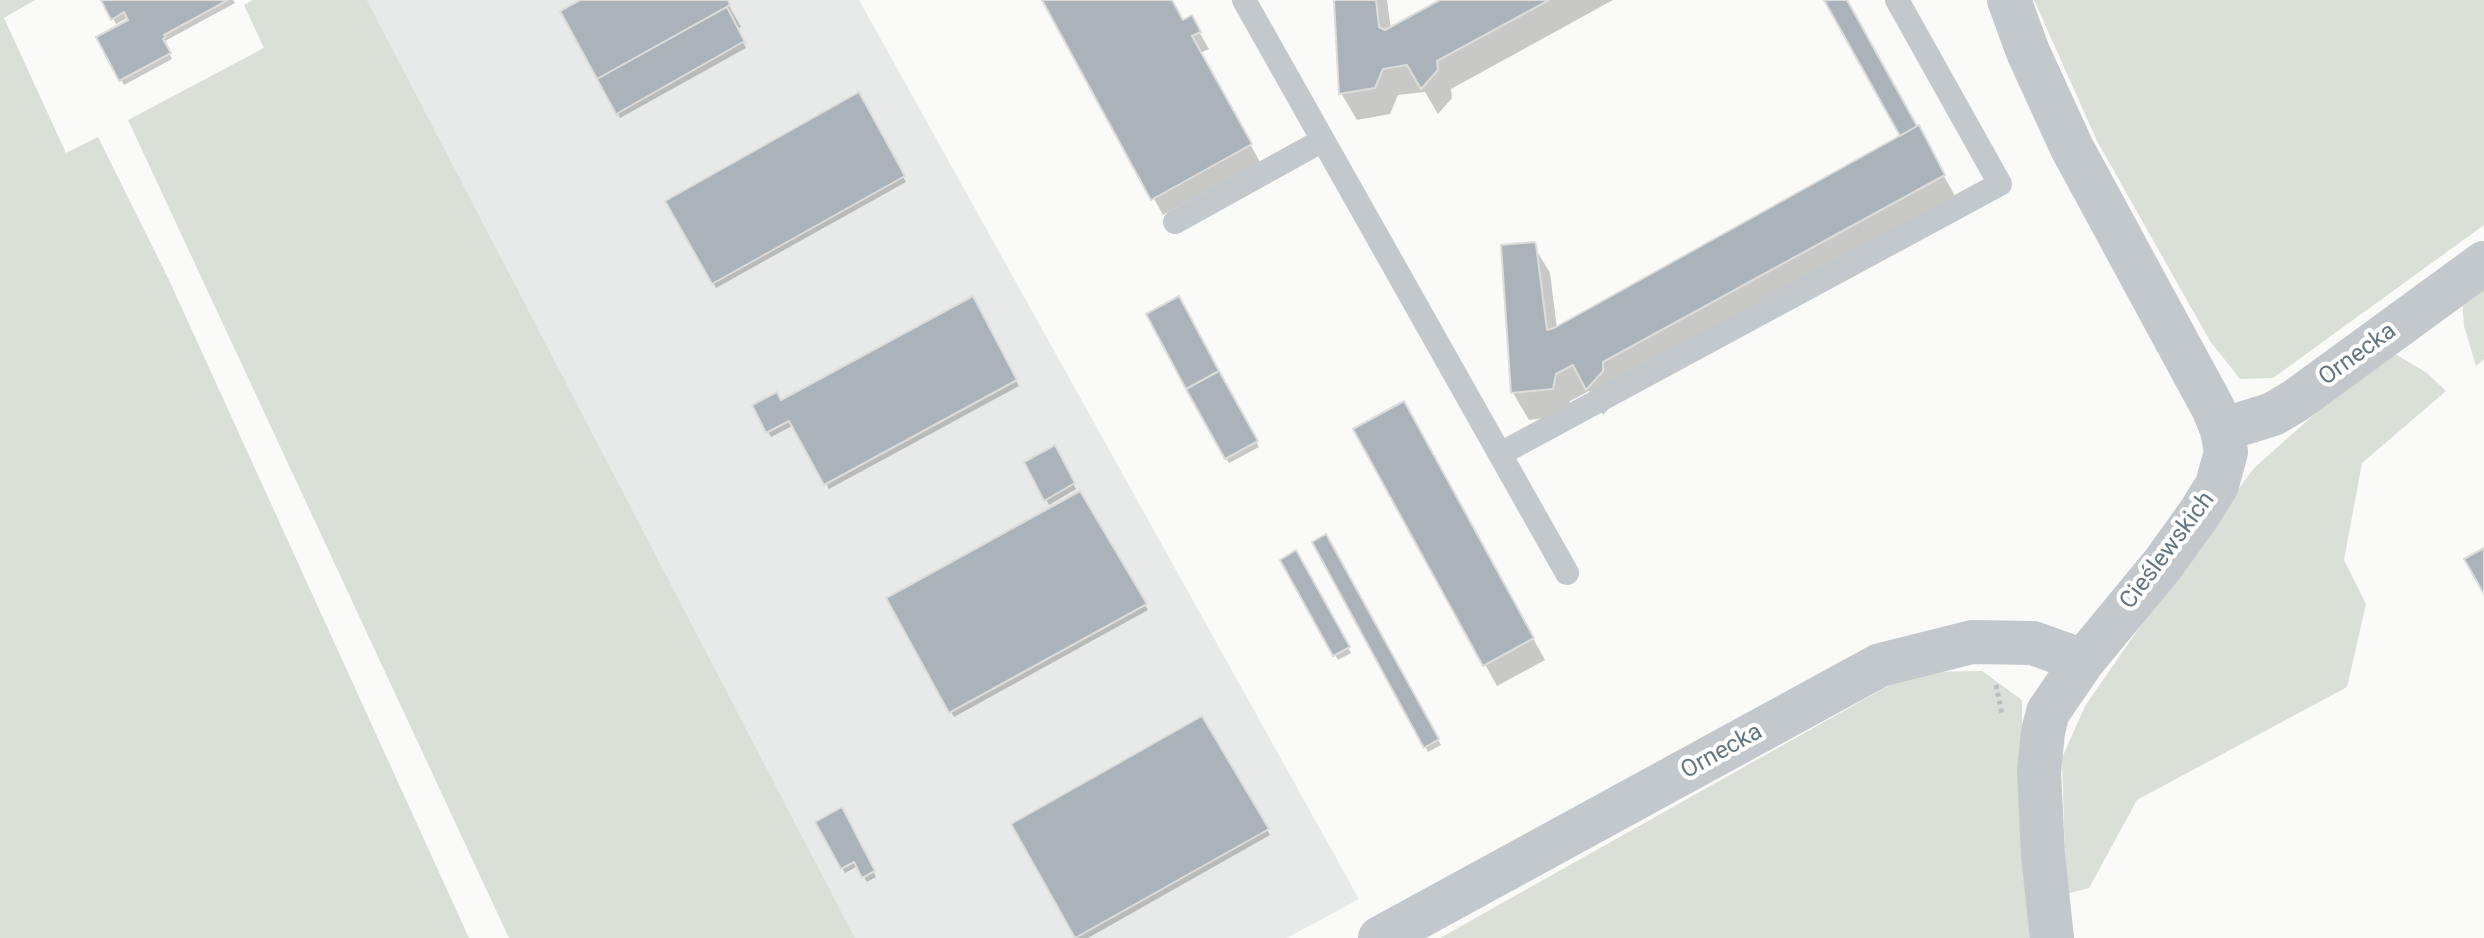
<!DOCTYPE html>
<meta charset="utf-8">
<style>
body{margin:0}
canvas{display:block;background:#fafaf8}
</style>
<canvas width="2484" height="938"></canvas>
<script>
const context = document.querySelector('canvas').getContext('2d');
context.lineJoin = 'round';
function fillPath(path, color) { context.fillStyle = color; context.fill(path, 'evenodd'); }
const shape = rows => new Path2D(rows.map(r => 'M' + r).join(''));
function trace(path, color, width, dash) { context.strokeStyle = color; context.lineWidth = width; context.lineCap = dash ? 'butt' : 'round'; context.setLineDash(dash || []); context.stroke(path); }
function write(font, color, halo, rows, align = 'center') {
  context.font = font + ' Roboto,sans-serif'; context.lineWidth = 8; context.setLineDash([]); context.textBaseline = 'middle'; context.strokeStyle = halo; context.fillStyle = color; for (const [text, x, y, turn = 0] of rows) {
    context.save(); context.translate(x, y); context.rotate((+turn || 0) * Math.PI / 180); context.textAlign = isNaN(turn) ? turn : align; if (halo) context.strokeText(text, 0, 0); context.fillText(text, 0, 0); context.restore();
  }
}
const built = shape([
 [367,0,859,0,1359,899,1287,938,855,938]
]);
const green = shape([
 [0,0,35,0,4,18,66,153,98,137,169,280,469,938,0,938],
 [253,0,367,0,855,938,509,938,128,120,264,48,244,5],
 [2034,0,2484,0,2484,225,2273,378,2240,379,2210,341,2097,141],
 [2484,280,2484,359,2476,366,2464,326,2462,297],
 [2392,352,2427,373,2446,391,2362,463,2344,560,2366,604,2347,687,2137,800,2089,888,2066,894,2062,758,2085,706,2193,550,2254,468,2335,396],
 [1982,671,2022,700,2023,810,2034,938,1440,938,1913,672]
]);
const shadow = shape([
 [103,0,233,0,235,3,165,41,167,43,164,45,172,59,124,85,99,38,131,21,129,17,116,24],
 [584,0,726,0,741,27,737,29,746,48,620,118,563,12],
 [1045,0,1171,0,1183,22,1191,18,1209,49,1200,53,1260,162,1163,215],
 [1336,0,1387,0,1391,30,1443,0,1613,0,1451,89,1452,98,1438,114,1425,92,1398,95,1390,114,1357,120,1341,93],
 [1826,0,1845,0,1959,203,1617,399,1603,415,1589,391,1570,401,1568,415,1529,420,1513,393,1503,247,1534,246,1550,273,1557,329,1902,137],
 [859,95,906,182,716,288,668,202],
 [972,299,1019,386,829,489,794,425,771,437,754,406,781,403],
 [1178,299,1259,447,1229,463,1148,315],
 [1415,425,1545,660,1497,686,1356,430],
 [1054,448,1076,489,1049,505,1027,462],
 [1079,494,1148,610,954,717,889,599],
 [1326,536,1441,745,1428,752,1315,543],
 [1295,553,1351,653,1338,660,1283,561],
 [1202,719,1270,835,1088,938,1077,938,1014,825],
 [841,810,876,877,867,882,858,866,845,873,817,823]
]);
const building = shape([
 [101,0,228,0,164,35,166,37,163,39,171,53,119,81,96,37,128,20,124,12,111,20,101,0],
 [580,0,728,0,730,5,597,79,560,11,580,0],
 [1042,0,1172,0,1183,20,1192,15,1201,32,1192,36,1252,144,1151,200,1042,0],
 [1334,0,1376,0,1379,27,1385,30,1440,0,1549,0,1437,61,1438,70,1421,89,1407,65,1383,69,1375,88,1339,94,1334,0],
 [1824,0,1847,0,1917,126,1900,136,1824,0],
 [727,7,746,44,743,42,618,113,617,116,597,79,727,7],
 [859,92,905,176,712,284,665,201,859,92],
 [1919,125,1945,175,1603,362,1603,371,1586,390,1573,365,1556,374,1553,389,1511,393,1501,245,1534,242,1536,244,1547,330,1554,328,1919,125],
 [973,296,1017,380,824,485,789,421,766,433,752,405,777,392,781,400,973,296],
 [1179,296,1219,371,1186,389,1146,314,1179,296],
 [1219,371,1258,441,1225,459,1186,389,1219,371],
 [1404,401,1534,638,1483,666,1353,429,1404,401],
 [1055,445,1075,483,1044,501,1024,462,1055,445],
 [1080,491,1147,604,949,713,886,598,1080,491],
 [1326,534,1439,739,1424,748,1312,542,1326,534],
 [2484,548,2484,594,2464,559,2484,548],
 [1296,550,1350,647,1333,656,1280,560,1296,550],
 [1202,716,1269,829,1075,938,1011,824,1202,716],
 [842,807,875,871,862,878,854,862,841,869,815,822,842,807]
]);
const path = shape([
 [1996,685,2002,714]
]);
const service = shape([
 [1244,0,1567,573],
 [1175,222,1323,140],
 [1500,454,2000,184,1897,0]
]);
const minor = shape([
 [2222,430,2273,414,2295,401,2484,263],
 [1380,938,1880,665,1972,642,2033,643,2083,661]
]);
const tertiary = shape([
 [2009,0,2028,52,2072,148,2213,408,2222,430,2226,452,2217,485,2199,514,2163,564,2083,661,2048,712,2043,732,2039,772,2043,855,2052,938]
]);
const streetNames = [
 ["Ornecka",2358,355,-36],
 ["Cieślewskich",2168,551,-53],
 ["Ornecka",1722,752,-29]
];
fillPath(built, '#e8e9e9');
fillPath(green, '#dadfd7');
fillPath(shadow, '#0003');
fillPath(building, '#aab3b9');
trace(building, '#dcdcda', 2);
trace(path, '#bbbfc2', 5, [4, 4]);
trace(service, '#c3c8cc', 24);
trace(minor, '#c3c8cc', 44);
trace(tertiary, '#c3c8cc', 44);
write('24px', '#657683', '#fff', streetNames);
</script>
